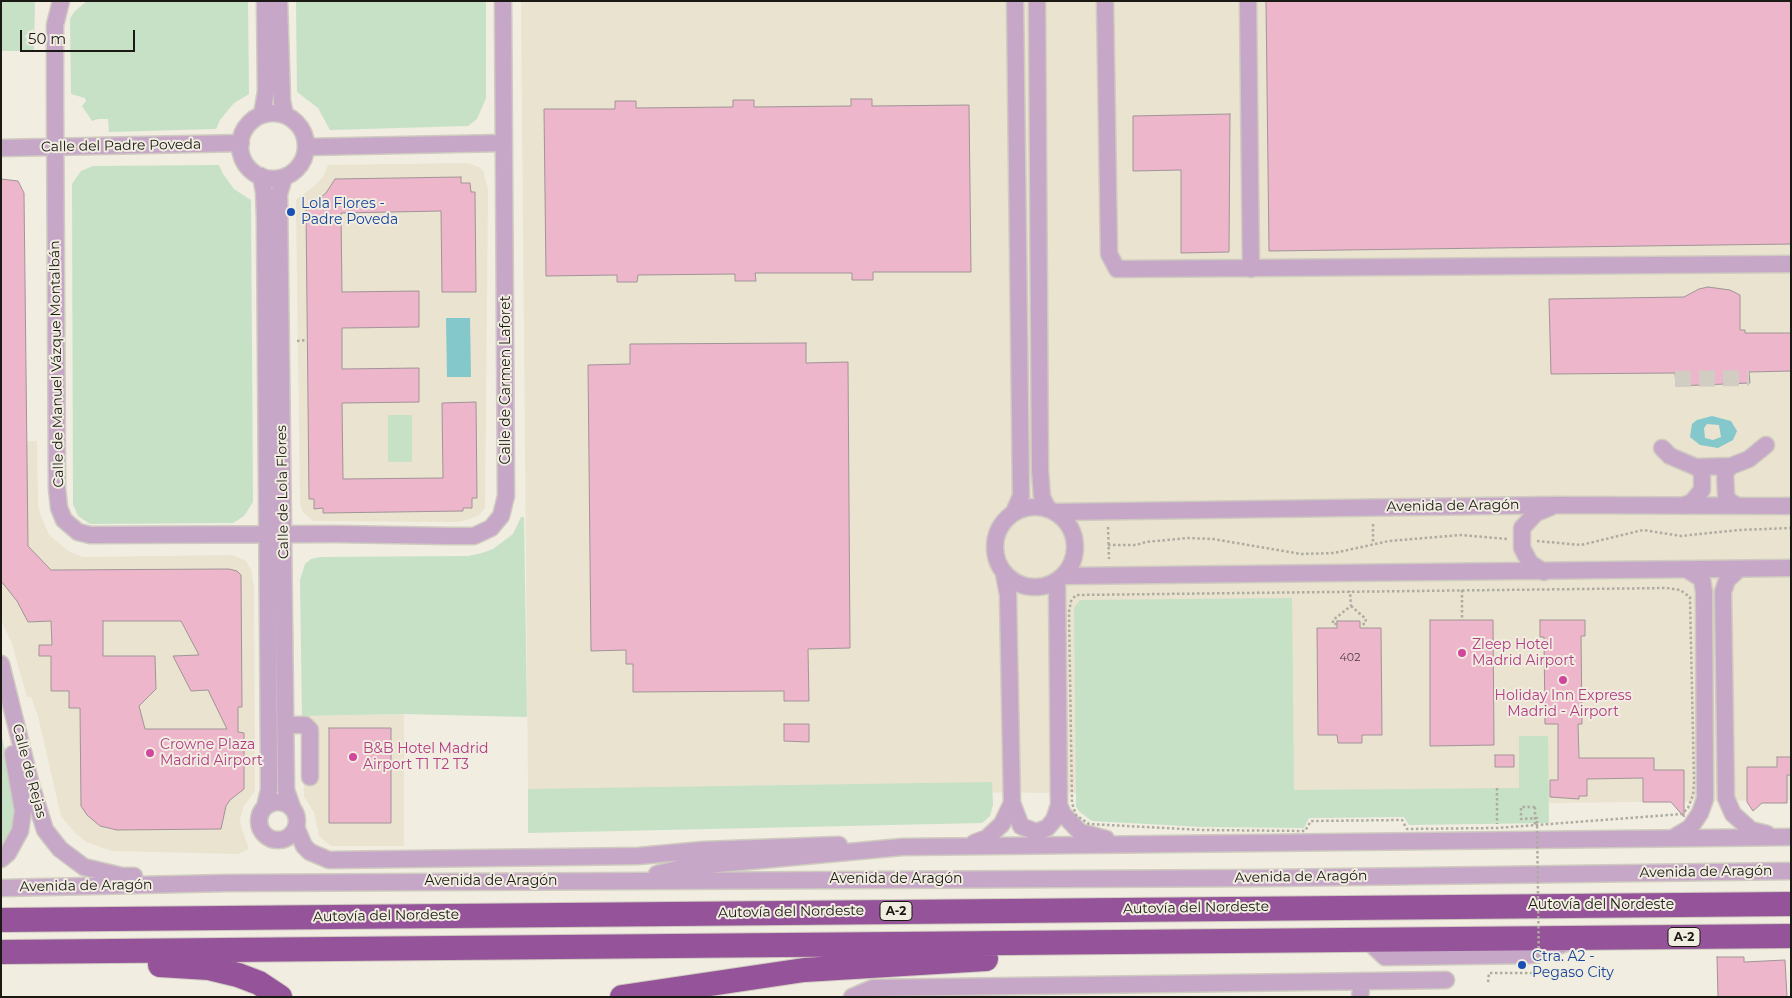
<!DOCTYPE html>
<meta charset="utf-8">
<style>
body{margin:0}
#map{position:relative;width:1792px;height:998px;overflow:hidden;background:#f1ede1;font-family:Montserrat,sans-serif}
canvas{display:block}
.frame{position:absolute;inset:0;border:2px solid #1a1914;pointer-events:none}
.scale{position:absolute;left:20px;top:30px;width:115px;height:22px;box-sizing:border-box;border:2px solid #1a1914;border-top:0;padding-left:6px;font-size:15px;line-height:18px;white-space:nowrap;color:#1a1914;-webkit-text-stroke:4px #f1ede1;paint-order:stroke}
</style>
<div id="map">
<canvas width="1792" height="998"></canvas>
<div class="frame"></div>
<div class="scale">50 m</div>
</div>
<script>
const context = document.querySelector('canvas').getContext('2d');
context.lineJoin = 'round';
function fillPath(path, color) { context.fillStyle = color; context.fill(path, 'evenodd'); }
const shape = rows => new Path2D(rows.map(r => 'M' + r).join(''));
function trace(path, color, width, dash) { context.strokeStyle = color; context.lineWidth = width; context.lineCap = dash ? 'butt' : 'round'; context.setLineDash(dash || []); context.stroke(path); }
function write(font, color, halo, rows, align = 'center') {
  context.font = font + ' Montserrat,sans-serif'; context.lineWidth = 4; context.setLineDash([]); context.textBaseline = 'middle'; context.strokeStyle = halo; context.fillStyle = color; for (const [text, x, y, turn = 0] of rows) {
    context.save(); context.translate(x, y); context.rotate((+turn || 0) * Math.PI / 180); context.textAlign = isNaN(turn) ? turn : align; if (halo) context.strokeText(text, 0, 0); context.fillText(text, 0, 0); context.restore();
  }
}
const built = shape([
 [521,1,1791,1,1790,800,1549,803,1294,790,1076,793,528,789],
 [468,163,479,167,483,171,488,189,485,508,478,516,460,522,313,521,302,511,300,502,296,200,313,187,323,177,328,165],
 [1,441,37,441,38,506,41,516,49,535,70,552,83,557,232,555,245,560,251,569,254,588,255,791,244,806,240,819,241,827,249,849,238,854,112,851,86,842,74,832,61,816,38,716,31,697,27,697,12,644,1,620],
 [404,714,404,846,331,846,319,836,314,812,304,797,302,716]
]);
const green = shape([
 [1,1,35,1,34,51,1,51],
 [87,1,248,1,249,94,234,103,220,120,216,129,109,132,108,119,98,119,92,121,82,106,86,101,85,98,71,94,70,19,74,12],
 [296,1,486,1,486,98,477,119,468,126,330,130,318,108,297,92],
 [219,165,223,174,234,189,251,200,253,502,244,516,233,523,90,524,78,516,73,504,72,184,81,171,93,166],
 [388,415,412,415,412,462,388,462],
 [521,517,524,517,527,717,404,714,302,716,300,580,305,564,311,559,320,557,468,556,482,553,493,549,513,534],
 [1292,598,1294,790,1519,788,1519,736,1548,736,1549,823,1409,825,1404,817,1309,818,1304,828,1202,827,1092,821,1080,812,1076,807,1076,793,1074,608,1080,600],
 [1,733,16,796,16,815,9,837,1,845],
 [992,782,993,805,990,816,982,823,528,833,528,789]
]);
const water = shape([
 [446,318,470,318,471,377,447,377],
 [1712,416,1731,421,1737,431,1733,440,1718,448,1700,445,1690,437,1692,424,1697,420],
 [1707,424,1719,425,1721,437,1713,440,1705,438,1704,428]
]);
const building = shape([
 [1266,1,1791,1,1791,244,1269,251,1266,1],
 [851,99,872,99,872,106,969,105,971,272,873,272,873,280,852,280,852,273,755,273,756,281,735,281,735,274,638,275,637,282,617,282,617,275,546,276,544,109,615,109,615,101,636,101,636,108,733,107,733,100,754,100,754,107,851,106,851,99],
 [1230,114,1229,252,1181,253,1181,170,1133,171,1133,116,1230,114],
 [461,177,461,183,470,183,471,192,475,192,476,292,442,292,441,211,341,213,342,292,419,291,419,327,342,328,342,369,419,368,419,402,342,403,343,479,443,478,442,403,476,402,477,498,472,498,472,508,463,508,463,511,323,513,323,508,314,509,314,499,309,499,306,209,326,193,335,179,461,177],
 [1,179,18,181,24,193,28,546,51,570,229,569,237,571,241,575,242,707,238,707,238,732,244,733,244,789,230,800,226,806,221,829,117,830,100,826,87,815,81,806,80,708,69,708,69,691,51,691,51,656,39,656,39,645,52,645,51,621,28,622,17,601,1,581,1,179],
 [103,621,181,621,199,655,173,656,191,691,208,690,227,729,145,729,139,706,156,689,155,656,103,656,103,621],
 [1708,287,1730,290,1740,295,1740,330,1745,330,1745,333,1791,333,1791,371,1749,372,1750,383,1676,386,1675,373,1551,374,1549,299,1684,297,1699,289,1708,287],
 [806,343,806,363,848,362,850,648,808,649,809,701,784,701,784,691,633,692,633,664,626,664,626,650,591,651,588,365,630,364,630,344,806,343],
 [1430,620,1493,620,1494,745,1430,746,1430,620],
 [1540,620,1585,620,1585,636,1581,636,1582,724,1578,724,1579,758,1654,758,1654,770,1684,770,1684,817,1671,802,1643,802,1643,778,1587,779,1587,796,1579,796,1579,799,1550,797,1550,780,1558,780,1558,724,1545,724,1544,637,1540,637,1540,620],
 [1337,621,1360,621,1360,628,1381,628,1382,735,1362,735,1362,743,1338,743,1337,735,1318,735,1317,628,1337,628,1337,621],
 [784,724,809,724,809,742,784,741,784,724],
 [329,728,391,728,391,823,329,823,329,728],
 [1495,755,1514,755,1514,767,1495,767,1495,755],
 [1777,757,1791,757,1791,775,1787,775,1787,803,1762,803,1753,811,1747,802,1747,767,1777,767,1777,757],
 [1717,957,1744,957,1744,962,1785,960,1787,997,1718,997,1717,957]
]);
const minorTunnel = shape([
 [1675,379,1749,378]
]);
const path = shape([
 [297,341,308,340],
 [1373,524,1373,544],
 [1108,527,1109,559],
 [1537,541,1581,545,1643,530,1681,536,1739,530,1791,528],
 [1108,545,1136,545,1146,542,1187,538,1213,539,1301,554,1334,553,1389,541,1461,535,1507,539],
 [1667,588,1680,590,1690,597,1694,782,1693,795,1688,808,1682,814,1497,828,1407,829,1402,820,1311,821,1305,831,1203,830,1089,824,1076,815,1072,803,1069,612,1071,601,1076,595,1667,588],
 [1462,590,1462,620],
 [1351,606,1366,619,1365,624,1360,624],
 [1337,624,1333,624,1333,620,1351,606,1350,591],
 [1497,788,1497,824],
 [1535,807,1535,825],
 [1488,982,1489,973,1539,973]
]);
const minor = shape([
 [61,1,55,25,55,99,57,488,59,508,64,520,78,532,90,535,336,534,449,536,474,536,491,528,501,516,506,496,503,1],
 [279,1,282,101,285,115],
 [1037,1,1040,470,1042,497,1048,509],
 [1105,1,1109,254,1117,269,1791,264],
 [1248,1,1251,269],
 '240 146a33 33 0 1 1 66 0a33 33 0 1 1-66 0Z',
 [262,115,266,91,265,1],
 [306,147,503,143],
 [1,148,241,143],
 [261,176,264,192,265,218,269,762,269,790,265,807],
 [284,177,279,194,283,534,286,790,292,807],
 [1662,448,1670,456,1696,467,1731,466,1749,459,1766,445],
 [1731,466,1725,472,1726,495,1729,501,1738,506],
 [1682,506,1692,502,1702,490,1702,471,1696,467],
 '995 547a40 40 0 1 1 80 0a40 40 0 1 1-80 0Z',
 [1014,512,1021,496,1015,1],
 [1055,512,1555,505,1791,506],
 [1738,570,1727,580,1723,592,1726,798,1733,814,1751,830,1767,834],
 [1544,572,1530,563,1522,548,1522,528,1536,513,1551,507],
 [1004,574,1008,595,1012,803,1021,826,1036,832,1047,828,1054,820,1059,805,1057,581],
 [1063,576,1791,568],
 [1,664,31,785,45,830,60,849,84,867,122,876,134,876],
 [286,725,305,725,310,730,310,777],
 '259 821a19 19 0 1 1 38 0a19 19 0 1 1-38 0Z',
 [1059,805,1063,814,1080,832,1106,839],
 [296,827,304,846,310,852,329,860,638,856,703,850,839,845],
 [1673,838,1690,828,1700,813,1705,799,1704,592,1702,579,1689,571],
 [974,843,987,838,1002,824,1012,803],
 [1,859,8,853,20,831,23,811,13,754],
 [657,874,685,867,902,847,1791,837],
 [1,888,228,883,1271,878,1791,871],
 [1367,940,1385,957,1533,955,1566,943],
 [852,997,873,988,1446,980],
 [1360,997,1362,981]
]);
const highway = shape([
 [1,920,1791,904],
 [1,952,1791,936],
 [160,965,209,968,238,975,259,983,280,997],
 [622,997,804,970,986,959]
]);
const pathBridge = shape([
 [1535,807,1521,807,1521,819,1537,818,1539,973]
]);
const markers = [
 [291,212,5,"#1a4fb4"],
 [1462,653,5,"#d1479c"],
 [1563,680,5,"#d1479c"],
 [150,753,5,"#d1479c"],
 [353,757,5,"#d1479c"],
 [1522,965,5,"#1a4fb4"]
];
const numberNames = [
 ["402",1350,658]
];
const shields = [
 [896,911,32],
 [1684,937,32]
];
const shieldNames = [
 ["A-2",896,911],
 ["A-2",1684,937]
];
const streetNames = [
 ["Calle del Padre Poveda",121,146,-1],
 ["Calle de Manuel Vázque Montalbán",57,364,-91],
 ["Calle de Carmen Laforet",506,380,-90],
 ["Calle de Lola Flores",283,492,-91],
 ["Avenida de Aragón",1453,506,-1],
 ["Calle de Rejas",29,771,75],
 ["Avenida de Aragón",1706,872,-1],
 ["Avenida de Aragón",1301,877,-1],
 ["Avenida de Aragón",896,879],
 ["Avenida de Aragón",491,881],
 ["Avenida de Aragón",86,886,-1],
 ["Autovía del Nordeste",1601,905],
 ["Autovía del Nordeste",1196,908,-1],
 ["Autovía del Nordeste",791,912,-1],
 ["Autovía del Nordeste",386,916,-1]
];
const transitNames = [
 ["Lola Flores -",301,204],
 ["Padre Poveda",301,220],
 ["Ctra. A2 -",1532,957],
 ["Pegaso City",1532,973]
];
const hotelNames = [
 ["Zleep Hotel",1472,645],
 ["Madrid Airport",1472,661],
 ["Holiday Inn Express",1563,696,"center"],
 ["Madrid - Airport",1563,712,"center"],
 ["Crowne Plaza",160,745],
 ["Madrid Airport",160,761],
 ["B&B Hotel Madrid",363,749],
 ["Airport T1 T2 T3",363,765]
];
fillPath(built, '#e9e3cf');
fillPath(green, '#c6e1c6');
fillPath(water, '#84c8cc');
fillPath(building, '#edb6cb');
trace(building, '#a19498', 1);
trace(minorTunnel, '#d1cdc2', 16, [16, 8]);
trace(minor, '#cfcbc0', 19);
trace(highway, '#cfcbc0', 26);
trace(path, '#aeaba1', 2.5, [2.5, 2.5]);
trace(minor, '#c7a7c8', 16);
trace(highway, '#955399', 24);
trace(pathBridge, '#aeaba1', 2.5, [2.5, 2.5]);
for (const [x, y, r, color] of markers) { const dot = new Path2D(); dot.arc(x, y, r, 0, 2 * Math.PI); context.fillStyle = color; context.fill(dot); trace(dot, '#f1ede1', 2); }
write('11px', '#4f4042', null, numberNames);
for (const [x, y, w] of shields) { const box = new Path2D(); box.roundRect(x - w / 2, y - 9.5, w, 19, 4); context.fillStyle = '#f1ede1'; context.fill(box); trace(box, '#1a1914', 1); }
write('bold 12px', '#1a1914', null, shieldNames);
write('14px', '#1a1914', '#f1ede1', streetNames);
write('14px', '#164399', '#f1ede1', transitNames, 'left');
write('14px', '#b23c85', '#f1ede1', hotelNames, 'left');
</script>
